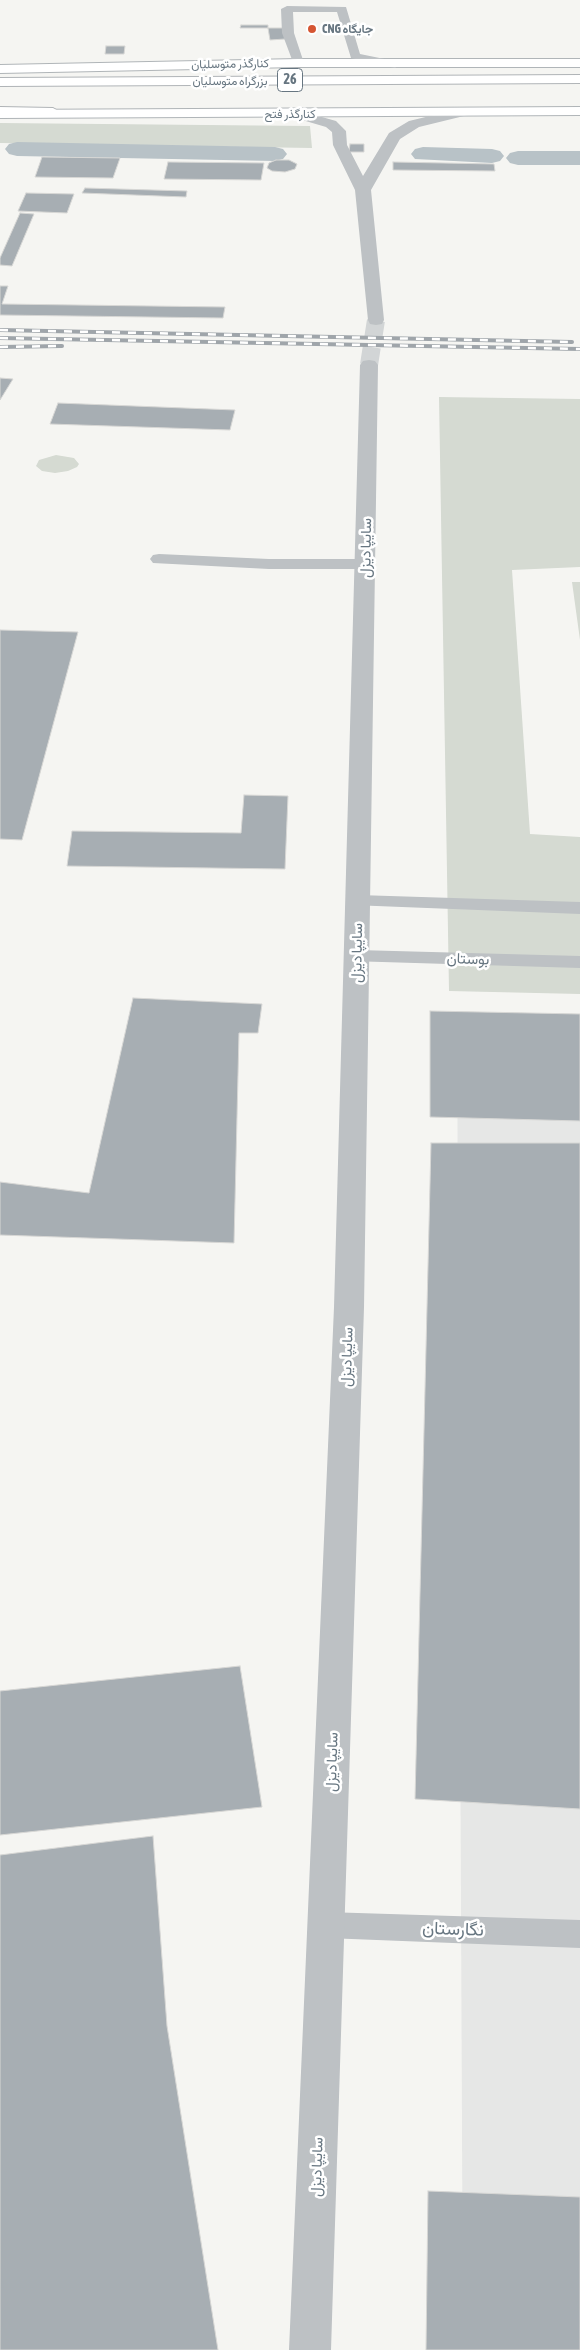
<!DOCTYPE html>
<meta charset="utf-8">
<style>
body{margin:0}
canvas{display:block;background:#f5f5f2}
</style>
<canvas width="580" height="2350"></canvas>
<script>
const context = document.querySelector('canvas').getContext('2d');
context.lineJoin = 'round';
function fillPath(path, color) { context.fillStyle = color; context.fill(path, 'evenodd'); }
const shape = rows => new Path2D(rows.map(r => 'M' + r).join(''));
function trace(path, color, width, dash) { context.strokeStyle = color; context.lineWidth = width; context.lineCap = dash ? 'butt' : 'round'; context.setLineDash(dash || []); context.stroke(path); }
function write(font, color, halo, rows, align = 'center') {
  context.font = font + ' "Asap Condensed",Vazirmatn,sans-serif'; context.lineWidth = 5; context.setLineDash([]); context.textBaseline = 'middle'; context.strokeStyle = halo; context.fillStyle = color; for (const [text, x, y, turn = 0] of rows) {
    context.save(); context.translate(x, y); context.rotate((+turn || 0) * Math.PI / 180); context.textAlign = isNaN(turn) ? turn : align; if (halo) context.strokeText(text, 0, 0); context.fillText(text, 0, 0); context.restore();
  }
}
const built = shape([
 [457,1012,580,1017,580,2350,463,2350]
]);
const green = shape([
 [0,123,310,126,312,148,0,143],
 [439,397,580,399,580,567,512,570,530,834,580,837,580,994,449,991],
 [56,455,74,458,79,464,77,467,68,471,55,473,42,471,36,466,39,460],
 [572,582,580,582,580,640]
]);
const canal = shape([
 [17,142,275,147,283,149,287,154,283,159,275,161,17,156,9,154,5,149,9,144,17,142],
 [423,147,492,149,500,151,504,156,500,161,492,163,415,159,411,154,415,149,423,147],
 [518,151,580,151,580,165,518,165,510,163,506,158,510,153,518,151]
]);
const building = shape([
 [241,25,268,25,268,28,240,28,241,25],
 [268,28,283,28,285,39,270,40,268,28],
 [106,46,125,46,124,54,105,54,106,46],
 [350,144,364,144,364,152,349,152,350,144],
 [42,157,120,158,113,178,35,177,42,157],
 [276,160,289,160,297,164,295,169,285,172,272,171,267,168,269,163,276,160],
 [168,162,264,163,261,180,164,179,168,162],
 [393,162,494,164,495,171,393,170,393,162],
 [85,188,187,191,186,197,82,193,85,188],
 [26,193,74,194,67,213,18,211,26,193],
 [20,213,34,214,12,266,0,265,0,258,20,213],
 [0,286,8,286,2,304,225,307,223,318,0,315,0,286],
 [0,378,13,379,0,400,0,378],
 [58,403,235,410,230,430,50,424,58,403],
 [0,630,78,632,22,840,0,839,0,630],
 [244,795,288,796,285,869,67,866,72,831,241,833,244,795],
 [133,998,262,1004,258,1033,239,1033,234,1243,0,1235,0,1182,89,1193,133,998],
 [430,1011,580,1014,580,1121,430,1117,430,1011],
 [431,1143,580,1143,580,1809,415,1799,431,1143],
 [240,1666,262,1807,0,1835,0,1691,240,1666],
 [153,1836,167,2026,218,2350,0,2350,0,1855,153,1836],
 [428,2191,580,2197,580,2350,426,2350,428,2191]
]);
const tertiaryTunnel = shape([
 [369,365,376,320]
]);
const service = shape([
 [287,6,346,7,360,54,399,62,401,64,395,68,351,58,337,12,293,12,294,33,304,63,298,67,294,65,282,33,281,9,287,6],
 [159,554,269,559,365,559,371,560,374,564,371,568,365,569,269,569,153,563,150,559,153,555,159,554],
 [358,895,580,902,580,914,351,905,348,901,351,897,358,895],
 [357,950,580,956,580,968,349,961,346,956,349,951,357,950],
 [326,1912,580,1920,580,1948,326,1938,315,1935,310,1925,315,1915,326,1912]
]);
const tertiary = shape([
 [463,108,468,109,470,112,468,115,419,127,400,139,371,190,384,320,382,324,376,325,370,324,368,320,355,190,333,145,332,132,326,127,292,117,290,114,297,110,336,121,346,131,347,145,363,176,389,133,409,121,463,108],
 [369,360,375,361,378,365,364,1307,331,2350,289,2350,334,1307,360,365,363,361,369,360]
]);
const primary = shape([
 [298,59,580,59,580,67,298,67,0,73,0,65,298,59],
 [580,107,580,115,0,118,0,110,580,107]
]);
const trunk = shape([
 [580,75,580,83,0,86,0,78,580,75],
 [0,107,53,108,60,112,53,116,0,115,0,107]
]);
const rail = shape([
 [0,330,572,342],
 [0,338,580,349],
 [0,347,62,346]
]);
const markers = [
 [312,29,5,"#d55532"]
];
const farPoinames = [
 ["CNG جایگاه",322,29]
];
const farStreetnames = [
 ["کنارگذر متوسلیان",230,64,-1],
 ["بزرگراه متوسلیان",230,81],
 ["کنارگذر فتح",290,114]
];
const shields = [
 [290,80,25]
];
const shieldNames = [
 ["26",290,80]
];
const streetNames = [
 ["سایپا دیزل",366,548,-89],
 ["سایپا دیزل",357,953,-89],
 ["بوستان",468,959,2],
 ["سایپا دیزل",347,1357,-88],
 ["سایپا دیزل",332,1762,-88],
 ["سایپا دیزل",317,2167,-88]
];
const nearStreetnames = [
 ["نگارستان",453,1929,2]
];
fillPath(built, '#e6e7e6');
fillPath(green, '#d5dad2');
fillPath(canal, '#b8c2c7');
fillPath(building, '#a7aeb3');
trace(building, '#d7d7d5', 1);
trace(tertiaryTunnel, '#d2d5d6', 18, [18, 9]);
trace(primary, '#b0b5b8', 2);
trace(trunk, '#b0b4b7', 2);
fillPath(service, '#bdc1c4');
fillPath(tertiary, '#bdc1c4');
fillPath(primary, '#fff');
fillPath(trunk, '#fff');
trace(rail, '#9fa5aa', 4);
trace(rail, '#fff', 2.5, [8]);
for (const [x, y, r, color] of markers) { const dot = new Path2D(); dot.arc(x, y, r, 0, 2 * Math.PI); context.fillStyle = color; context.fill(dot); trace(dot, '#fff', 2); }
write('bold 12px', '#677681', '#fff', farPoinames, 'left');
write('12px', '#677681', '#fff', farStreetnames);
for (const [x, y, w] of shields) { const box = new Path2D(); box.roundRect(x - w / 2, y - 11.5, w, 23, 4); context.fillStyle = '#fff'; context.fill(box); trace(box, '#677681', 1); }
write('bold 14px', '#677681', null, shieldNames);
write('15px', '#677681', '#fff', streetNames);
write('18px', '#677681', '#fff', nearStreetnames);
</script>
